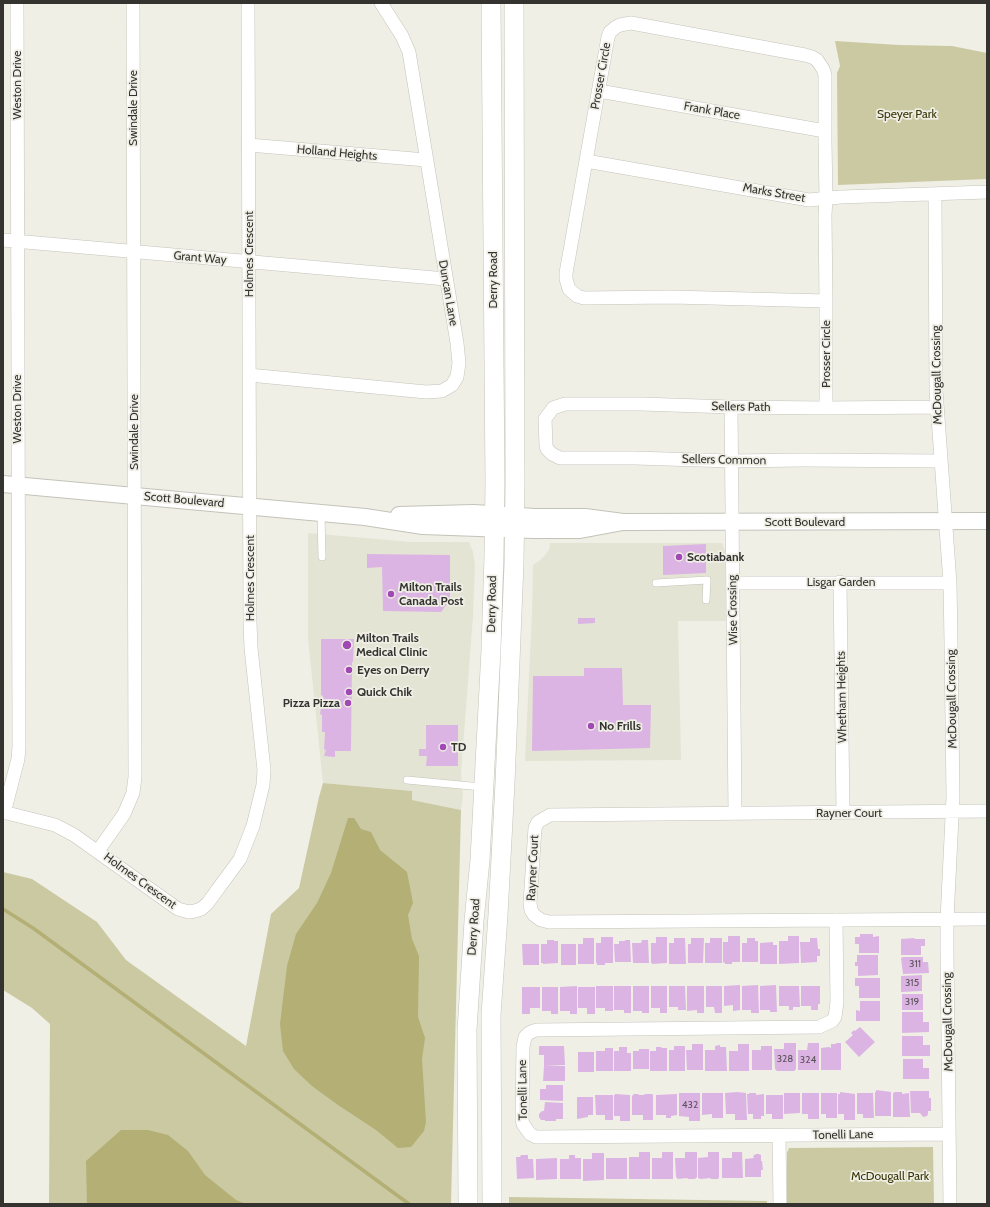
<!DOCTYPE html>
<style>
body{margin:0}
#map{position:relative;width:990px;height:1207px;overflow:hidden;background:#efefe6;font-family:Cabin,sans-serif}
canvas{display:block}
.frame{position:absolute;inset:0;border:4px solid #343330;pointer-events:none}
</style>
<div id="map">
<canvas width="990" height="1207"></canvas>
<div class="frame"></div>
</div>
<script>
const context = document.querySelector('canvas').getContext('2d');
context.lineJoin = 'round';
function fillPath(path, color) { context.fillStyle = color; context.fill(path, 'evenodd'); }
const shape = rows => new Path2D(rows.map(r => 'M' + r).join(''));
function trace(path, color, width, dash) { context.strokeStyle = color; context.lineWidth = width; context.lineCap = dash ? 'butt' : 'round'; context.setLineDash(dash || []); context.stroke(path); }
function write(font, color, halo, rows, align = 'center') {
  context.font = font + ' Cabin,sans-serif'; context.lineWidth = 3.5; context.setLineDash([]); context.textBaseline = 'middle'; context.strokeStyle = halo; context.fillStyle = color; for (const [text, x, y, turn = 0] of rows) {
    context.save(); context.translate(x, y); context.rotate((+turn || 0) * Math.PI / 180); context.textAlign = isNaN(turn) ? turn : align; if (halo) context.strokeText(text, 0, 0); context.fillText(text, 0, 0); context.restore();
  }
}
const built = shape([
 [308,533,411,542,469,542,473,552,475,564,473,616,461,773,463,795,461,810,412,800,412,791,323,783,308,638],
 [550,543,722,543,725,551,726,621,678,621,681,760,525,761,532,613,533,565,539,561,545,555,549,550]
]);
const green = shape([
 [835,41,899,45,952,46,987,53,987,179,838,185,837,73,840,66],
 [323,783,412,791,412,800,461,810,451,1204,49,1204,50,1024,32,1008,3,990,3,872,32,879,97,922,126,960,246,1046,271,914,299,888,319,797],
 [933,1147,934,1204,787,1204,787,1153,789,1148],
 [509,1197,767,1201,767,1204,509,1204]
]);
const water = shape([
 [348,818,354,818,361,829,371,832,380,850,407,872,413,903,408,915,412,939,419,956,418,1017,425,1038,422,1059,426,1122,424,1131,411,1147,398,1148,376,1130,338,1105,312,1086,294,1069,283,1051,280,1024,287,966,296,934,317,903,331,873],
 [121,1130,148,1130,168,1135,188,1151,205,1175,236,1200,246,1204,87,1204,86,1161]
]);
const stream = shape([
 [3,909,33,928,409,1204]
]);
const building = shape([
 [706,544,706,573,663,575,663,546],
 [367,554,450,555,450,600,441,612,383,611,382,567,367,568],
 [578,618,595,618,595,623,578,624],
 [321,639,354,639,353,662,352,662,351,751,335,751,335,757,324,756,326,749,324,750,325,732,322,732,322,715,320,714,323,696,321,695],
 [584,668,622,668,623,705,651,705,650,748,532,751,533,676,584,676],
 [426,725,458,725,458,766,426,766,427,756,419,756,419,749,426,749],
 [860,934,873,934,873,937,879,936,879,953,859,953,859,944,855,944,855,937,860,937],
 [728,936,740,936,740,962,732,962,732,964,725,964,725,963,723,962,723,942,728,942],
 [788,936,799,936,799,963,779,964,779,941,788,941],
 [601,937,613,937,613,963,605,963,605,965,597,965,597,963,596,963,596,943,601,943],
 [656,937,667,937,667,963,652,964,652,963,651,963,651,943,656,943],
 [583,938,594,938,594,964,578,964,578,944,583,944],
 [674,938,685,938,686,964,669,964,669,943,674,943],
 [691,938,704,938,703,963,688,963,688,944,691,944],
 [710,938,722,938,722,963,705,963,705,943,710,943],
 [747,938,755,938,755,941,758,941,758,962,742,962,742,943,747,943],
 [810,938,817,938,818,949,820,949,820,956,817,956,817,962,801,963,800,942,810,942],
 [915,938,914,939,925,939,925,946,921,946,921,955,901,955,901,939],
 [547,940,554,940,554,941,558,941,558,963,543,964,543,963,541,963,541,944,547,944],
 [625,940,630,940,631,962,615,962,614,944,619,944,619,941,625,941],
 [642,940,648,940,649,963,633,963,632,943,641,943],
 [773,942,773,945,777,945,777,964,760,964,760,943],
 [522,944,539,944,539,965,523,965],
 [561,944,576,944,576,965,561,965],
 [857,955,878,955,878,975,858,976,858,966,855,966,855,962,857,962],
 [903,957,923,957,923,962,928,962,929,973,903,974,901,958],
 [922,975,922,991,901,992,901,976],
 [855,978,880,978,880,998,859,998,859,986,855,986],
 [740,985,740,1010,733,1011,733,1005,724,1006,724,986],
 [758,985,759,1013,751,1013,751,1010,742,1010,742,986],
 [776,985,777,1012,770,1012,770,1010,760,1010,760,986],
 [577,986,577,1014,570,1014,570,1011,560,1011,560,987],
 [596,986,613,986,613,1011,605,1011,605,1008,596,1008],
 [614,986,631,986,631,1013,624,1013,624,1010,614,1010],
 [633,986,649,986,649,1013,642,1013,642,1011,633,1011],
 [651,986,667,986,667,1013,660,1013,660,1008,651,1008],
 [669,986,685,986,686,1010,678,1010,678,1007,669,1007],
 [687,986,704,986,704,1013,697,1013,697,1010,687,1011],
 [706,986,722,986,722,1013,715,1013,714,1007,706,1007],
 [779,986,799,986,800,1007,793,1007,793,1010,789,1010,789,1006,779,1006],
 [801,986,820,986,820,1004,818,1004,818,1010,811,1010,811,1006,801,1006],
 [522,987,540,987,540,1008,530,1008,530,1014,522,1014],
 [542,987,558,987,558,1014,551,1014,551,1011,542,1011],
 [578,987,595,987,595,1014,587,1014,587,1008,578,1008],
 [902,994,923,994,923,1010,902,1010],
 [860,1001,880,1001,880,1021,856,1021,856,1010,860,1011],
 [902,1012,923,1012,923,1022,929,1022,929,1032,902,1033],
 [860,1027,875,1042,859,1057,845,1042,853,1035,851,1033,854,1030,855,1031],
 [902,1036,923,1036,923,1045,930,1045,930,1056,902,1056],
 [784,1043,796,1043,796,1069,794,1071,777,1071,775,1069,774,1049,784,1049],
 [808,1043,819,1043,819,1070,798,1070,798,1050,807,1050],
 [836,1043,841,1043,841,1070,821,1070,821,1048,829,1047,831,1048,831,1044,836,1044],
 [692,1044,703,1044,703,1070,687,1070,686,1050,692,1050],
 [738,1044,749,1044,749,1071,729,1071,729,1051,738,1051],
 [720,1045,720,1047,726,1047,727,1071,705,1071,705,1050,715,1050,715,1046],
 [539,1046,564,1046,565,1065,544,1066,544,1055,539,1055],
 [674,1046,685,1046,685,1071,669,1071,669,1050,674,1050],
 [761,1046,772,1046,772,1070,752,1070,752,1050,761,1050],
 [619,1047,627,1047,627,1053,631,1053,631,1071,614,1071,614,1051,619,1051],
 [656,1047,661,1047,662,1048,667,1048,667,1071,650,1071,650,1051,656,1051],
 [605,1048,613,1048,613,1071,596,1071,596,1051,605,1051],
 [639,1049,649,1049,649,1069,633,1069,633,1051,639,1051],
 [578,1052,594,1052,594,1072,578,1072],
 [903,1059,923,1059,923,1068,929,1068,929,1079,903,1079],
 [544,1066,565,1066,565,1081,543,1081],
 [546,1085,563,1085,563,1101,540,1100,540,1089,546,1089],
 [876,1090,891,1092,891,1116,875,1116,875,1092,876,1092],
 [910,1091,929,1091,929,1098,931,1098,931,1111,928,1111,928,1114,927,1116,923,1117,920,1113,911,1113],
 [737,1092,746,1093,747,1120,735,1120,735,1114,726,1114,725,1093],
 [840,1092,855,1094,855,1120,844,1120,844,1114,838,1114,838,1094,840,1094],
 [894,1092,902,1092,902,1094,909,1093,910,1117,893,1117,893,1093,894,1093],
 [679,1093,700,1093,700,1121,689,1121,689,1117,679,1116],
 [702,1093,723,1093,723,1118,712,1118,712,1114,702,1115],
 [749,1093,756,1093,756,1095,764,1094,764,1116,761,1116,761,1119,753,1119,753,1114,748,1114,747,1094,749,1094],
 [784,1093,800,1093,800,1113,784,1114],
 [802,1093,819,1093,819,1119,808,1119,808,1114,802,1114],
 [821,1093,837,1093,837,1118,826,1118,826,1114,821,1114],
 [857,1093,873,1093,874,1118,863,1118,863,1114,857,1114],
 [615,1094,630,1095,630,1121,620,1121,620,1116,614,1116,614,1095,615,1095],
 [634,1094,638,1094,639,1095,644,1095,645,1094,652,1094,653,1095,653,1120,643,1120,643,1115,632,1115,632,1096],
 [677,1094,677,1115,671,1116,671,1118,666,1118,666,1115,656,1115,656,1095],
 [595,1095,613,1095,613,1120,605,1120,605,1115,596,1115],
 [766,1095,783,1095,783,1119,772,1119,772,1114,766,1114],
 [577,1097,593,1097,593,1115,588,1115,588,1117,577,1119],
 [545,1102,563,1103,563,1119,556,1119,556,1121,545,1121,545,1120,541,1120,539,1117,539,1114,542,1111,544,1111],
 [639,1152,650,1152,650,1179,629,1179,629,1157,639,1157],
 [662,1152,673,1152,673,1179,652,1179,652,1158,662,1158],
 [685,1152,697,1152,697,1177,695,1179,688,1179,687,1178,678,1179,676,1177,675,1158,685,1158],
 [708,1152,719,1152,719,1177,718,1179,711,1179,710,1178,701,1179,698,1178,698,1158,708,1157],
 [732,1152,742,1152,743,1178,722,1178,722,1158,732,1158],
 [592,1153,604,1153,604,1180,583,1181,583,1159,592,1159],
 [756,1154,759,1154,761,1155,761,1161,762,1161,763,1170,761,1170,761,1177,745,1177,745,1159,754,1158,753,1156],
 [521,1155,528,1155,528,1159,533,1159,534,1178,517,1179,516,1157,520,1157],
 [569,1155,575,1155,575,1158,581,1158,581,1179,560,1179,560,1159,569,1159],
 [557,1158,557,1179,536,1180,536,1159],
 [606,1158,627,1158,627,1179,606,1179]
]);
const service = shape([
 [321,513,322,557],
 [656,583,707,580,706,600],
 [407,780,482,787]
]);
const minor = shape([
 [599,91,825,131],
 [249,145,426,160],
 [586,161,809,200,841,197,987,192],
 [935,194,936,390,950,583,951,644,953,797,947,919,947,954,950,1204],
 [3,240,446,279],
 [826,301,672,297,584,298,577,296,569,289,566,279,566,273,608,37,610,32,616,27,620,25,631,23,805,55,812,57,817,60,823,69,825,75,825,141,826,198,825,215,826,301,826,408],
 [249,375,426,392,442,391,452,385,457,377,459,363,457,343,409,52,402,36,381,3],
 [731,407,735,814],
 [937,407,826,408,731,407,641,404,565,404,553,408,545,419,546,445,547,449,552,454,560,458,635,458,731,461,803,460,941,461],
 [840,582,843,812],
 [733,583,950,583],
 [987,811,550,815,538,822,535,828,530,903,531,910,534,915,541,920,549,922,987,919],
 [3,812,55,825,74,835,178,909,189,912,195,911,201,909,207,904,215,893,240,859,253,826,263,785,264,770,251,648,250,622,248,3],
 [4,813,18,759,19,747,17,3],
 [98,851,124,814,133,793,135,777,133,3],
 [836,920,837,1002,835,1017,832,1021,819,1027,537,1030,533,1031,529,1033,525,1037,523,1047,522,1120,523,1124,530,1134,536,1137,949,1134],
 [779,1136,780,1204]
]);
const tertiary = shape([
 [3,484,365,517,423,526,534,530,580,530,623,522],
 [399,515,474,513,535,517,585,517,623,522,987,521]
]);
const secondary = shape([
 [468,1204,467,1030,474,921,480,860,491,650,494,556,495,483,491,3],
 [492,1204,491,1015,498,915,505,783,514,564,515,484,514,3]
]);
const markers = [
 [679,557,4,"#a048b3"],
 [391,594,4,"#a048b3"],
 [347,645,5,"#a048b3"],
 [349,670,4,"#a048b3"],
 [349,692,4,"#a048b3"],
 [348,703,4,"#a048b3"],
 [591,726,4,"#a048b3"],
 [443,747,4,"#a048b3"]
];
const numberNames = [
 ["311",915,964],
 ["315",912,983],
 ["319",912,1002],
 ["328",785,1059],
 ["324",808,1060],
 ["432",690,1105]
];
const streetNames = [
 ["Prosser Circle",601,76,-80],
 ["Weston Drive",17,85,-90],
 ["Swindale Drive",133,108,-90],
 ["Frank Place",712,111,10],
 ["Holland Heights",337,153,5],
 ["Marks Street",774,193,10],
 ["Holmes Crescent",249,254,-90],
 ["Grant Way",200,258,5],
 ["Derry Road",493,280,-90],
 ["Duncan Lane",448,293,80],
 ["Prosser Circle",826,354,-90],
 ["McDougall Crossing",937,375,-91],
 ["Sellers Path",741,407,1],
 ["Weston Drive",17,409,-90],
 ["Swindale Drive",134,432,-90],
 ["Sellers Common",724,460,1],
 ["Scott Boulevard",184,500,5],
 ["Scott Boulevard",805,522],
 ["Holmes Crescent",250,578,-90],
 ["Lisgar Garden",841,582],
 ["Derry Road",492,604,-89],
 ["Wise Crossing",733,610,-91],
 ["Whetham Heights",842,697,-91],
 ["McDougall Crossing",952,699,-91],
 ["Rayner Court",849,813],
 ["Rayner Court",533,868,-87],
 ["Holmes Crescent",140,881,36],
 ["Derry Road",474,927,-86],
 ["McDougall Crossing",948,1022,-91],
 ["Tonelli Lane",523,1090,-91],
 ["Tonelli Lane",843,1135,-1]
];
const parkNames = [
 ["Speyer Park",907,114],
 ["McDougall Park",890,1176]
];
const poiNames = [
 ["Scotiabank",687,557],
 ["Milton Trails",399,587],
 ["Canada Post",399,601],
 ["Milton Trails",356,638],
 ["Medical Clinic",356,652],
 ["Eyes on Derry",357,670],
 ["Quick Chik",357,692],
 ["Pizza Pizza",340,703,"right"],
 ["No Frills",599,726],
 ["TD",451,747]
];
fillPath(built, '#e4e4d4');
fillPath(green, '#cbc9a2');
fillPath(water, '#b3af75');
trace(stream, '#b3af75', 3.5);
fillPath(building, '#dcb4e4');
trace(service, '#c4c3ba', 8);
trace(minor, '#c4c3ba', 14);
trace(tertiary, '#c4c3ba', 18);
trace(secondary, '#c4c3ba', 20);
trace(service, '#fff', 7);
trace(minor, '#fff', 13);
trace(tertiary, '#fff', 16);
trace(secondary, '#fff', 19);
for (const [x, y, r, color] of markers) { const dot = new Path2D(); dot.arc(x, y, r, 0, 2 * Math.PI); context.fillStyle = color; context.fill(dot); trace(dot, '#efefe6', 1.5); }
write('10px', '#5e535d', null, numberNames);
write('12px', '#343330', '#efefe6', streetNames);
write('12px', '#383504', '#efefe6', parkNames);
write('bold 12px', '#343330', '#efefe6', poiNames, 'left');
</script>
